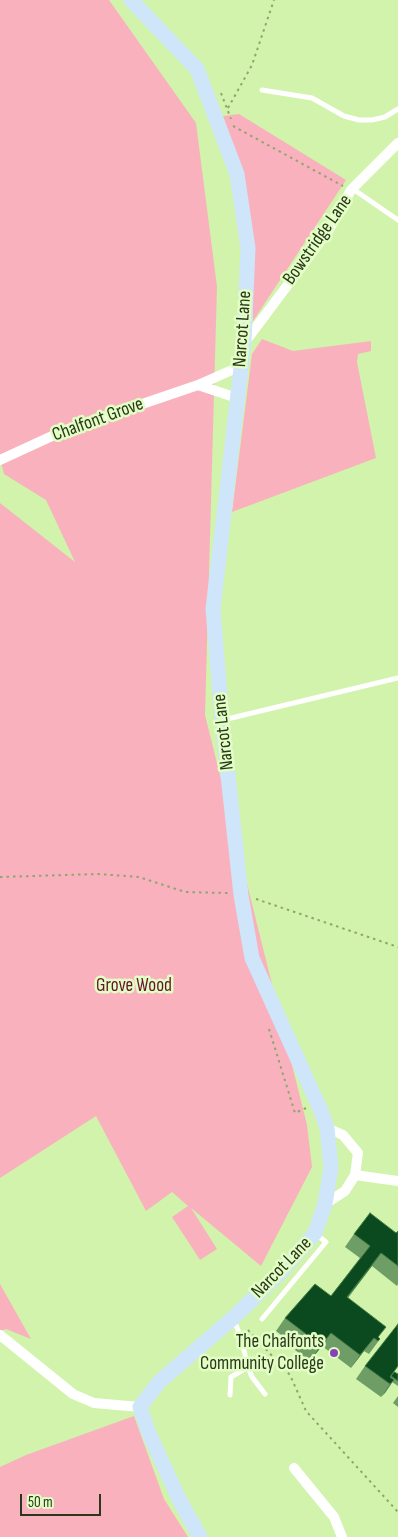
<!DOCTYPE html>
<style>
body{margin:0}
#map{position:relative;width:398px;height:1537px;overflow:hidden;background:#d1f3ab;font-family:"Sofia Sans Condensed",sans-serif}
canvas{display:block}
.scale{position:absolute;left:20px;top:1494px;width:81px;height:22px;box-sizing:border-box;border:2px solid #2a371b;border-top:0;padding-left:6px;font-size:15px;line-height:18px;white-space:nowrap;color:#2a371b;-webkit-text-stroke:4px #e2fec5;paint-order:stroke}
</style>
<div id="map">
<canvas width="398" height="1537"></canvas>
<div class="scale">50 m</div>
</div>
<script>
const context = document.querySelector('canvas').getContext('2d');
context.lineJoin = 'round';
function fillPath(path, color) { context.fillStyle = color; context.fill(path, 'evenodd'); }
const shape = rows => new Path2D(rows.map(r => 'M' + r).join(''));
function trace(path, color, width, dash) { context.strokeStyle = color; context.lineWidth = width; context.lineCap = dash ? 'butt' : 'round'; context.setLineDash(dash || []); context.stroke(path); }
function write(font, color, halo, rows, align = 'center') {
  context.font = font + ' "Sofia Sans Condensed",sans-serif'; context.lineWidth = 5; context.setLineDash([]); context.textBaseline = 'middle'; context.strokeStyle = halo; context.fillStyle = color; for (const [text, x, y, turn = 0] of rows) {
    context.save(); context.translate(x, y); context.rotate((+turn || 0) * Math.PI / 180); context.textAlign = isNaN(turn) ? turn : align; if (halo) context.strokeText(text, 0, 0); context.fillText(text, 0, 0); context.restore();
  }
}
const green = shape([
 [0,0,109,0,196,123,217,287,205,715,307,1125,312,1167,261,1266,191,1208,217,1249,200,1260,172,1217,188,1206,172,1192,146,1211,96,1116,0,1178,0,503,75,562,46,500,4,474,0,459],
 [239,114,346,180,253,321,243,183,223,116],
 [262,339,293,351,371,341,371,351,358,354,357,362,376,458,232,512,252,354],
 [0,1284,31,1339,6,1329,0,1331],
 [134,1416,164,1499,188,1537,0,1537,0,1467,26,1455]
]);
const path = shape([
 [221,93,231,119],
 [228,108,252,65,274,0],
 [233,126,343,186],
 [0,877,98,874,139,877,185,892,228,893],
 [256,899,398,947],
 [269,1029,295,1113,306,1108],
 [248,1330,290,1375,306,1411,398,1512]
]);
const lane = shape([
 [262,90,312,98,344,116,359,120,372,120,385,117,398,109],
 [353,189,398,220],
 [223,720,398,678],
 [262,1319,326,1242,317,1235],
 [234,1320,241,1338,248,1367,252,1377,265,1394],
 [230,1395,231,1377,248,1367]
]);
const street = shape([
 [245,342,328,231,351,190,398,143],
 [237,398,198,385,232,370,240,370],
 [0,460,63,431,198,385],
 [355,1175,398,1181],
 [325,1204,345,1191,355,1175,358,1153,343,1135,327,1128],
 [0,1335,73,1394,94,1403,140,1407],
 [294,1468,334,1517,342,1537]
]);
const secondary = shape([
 [131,0,197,69,237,174,248,248,244,342,213,609,222,720,241,895,252,958,321,1111,327,1128,331,1167,325,1204,315,1233,280,1273,233,1318,159,1382,140,1407,148,1431,179,1499,200,1537]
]);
const wall = shape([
 [398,1231,398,1284,397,1286,372,1266,348,1298,380,1339,369,1354,364,1351,351,1368,322,1346,310,1361,295,1350,297,1347,276,1331,285,1318,331,1296,360,1258,345,1247,354,1234,396,1233],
 [365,1366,395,1372,398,1374,398,1386,392,1382,381,1397,356,1379],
 [398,1396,398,1407,393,1403]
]);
const shadedWall = shape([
 [381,1253,372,1266,338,1310,347,1297],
 [331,1333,322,1346,310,1361,319,1348],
 [374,1338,364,1351,351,1368,360,1355],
 [394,1380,385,1393,381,1397,390,1384]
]);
const building = shape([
 [370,1213,396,1233,398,1231,398,1266,381,1253,347,1297,386,1327,378,1337,380,1339,378,1341,374,1338,360,1355,331,1333,319,1348,304,1337,306,1334,285,1318,315,1284,331,1296,370,1246,354,1234,370,1213],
 [398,1324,398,1366,390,1377,394,1380,390,1384,365,1366,398,1324],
 [394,1372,398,1374,398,1381,391,1376,394,1372]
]);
const markers = [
 [334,1353,5,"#8742b6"]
];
const streetNames = [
 ["Bowstridge Lane",318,240,-55],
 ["Narcot Lane",243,329,-86],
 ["Chalfont Grove",98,420,-20],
 ["Narcot Lane",224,732,-96],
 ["Narcot Lane",282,1268,-46]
];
const parkNames = [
 ["Grove Wood",134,986]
];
const poiNames = [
 ["The Chalfonts",324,1342],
 ["Community College",324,1364]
];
fillPath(green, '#f9b2bd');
trace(path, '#8da670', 2, [2.5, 4]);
trace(lane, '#fff', 5);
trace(street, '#fff', 10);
trace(secondary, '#cee5fa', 15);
fillPath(wall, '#6e9e65');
fillPath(shadedWall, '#467d49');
fillPath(building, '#0b4a1f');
trace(building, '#467d49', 1);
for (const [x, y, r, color] of markers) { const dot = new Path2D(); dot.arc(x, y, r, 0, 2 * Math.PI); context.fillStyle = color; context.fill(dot); trace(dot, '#e2fec5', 2); }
write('19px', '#2a371b', '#e2fec5', streetNames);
write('19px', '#66112b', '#e2fec5', parkNames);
write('19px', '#2a371b', '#e2fec5', poiNames, 'right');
</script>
